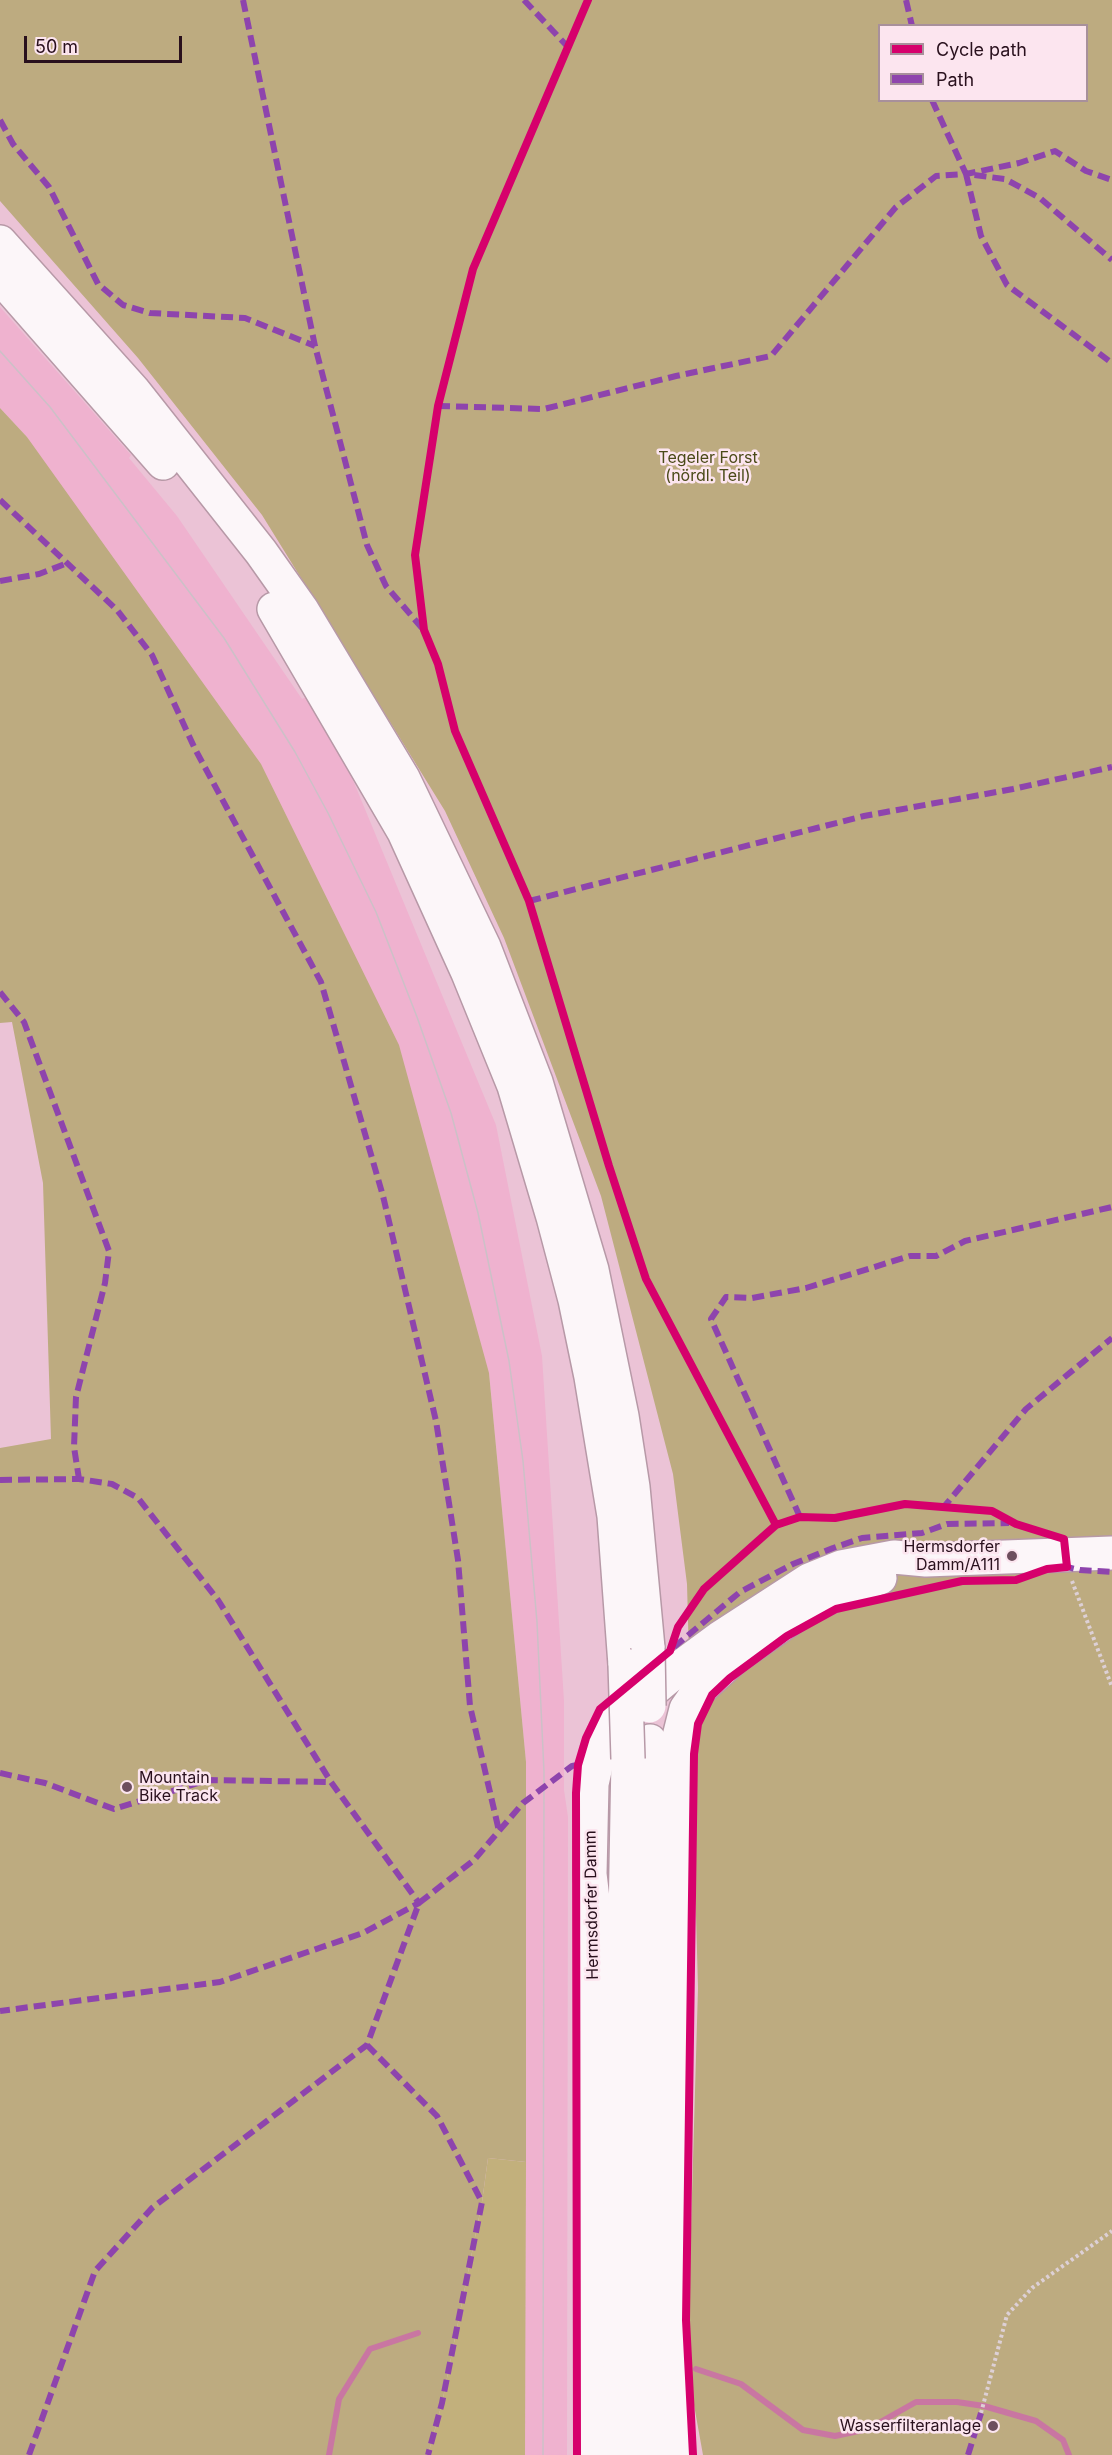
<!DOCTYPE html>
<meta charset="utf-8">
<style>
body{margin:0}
#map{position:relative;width:1112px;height:2455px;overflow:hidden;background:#ebc3d6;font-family:Inter,sans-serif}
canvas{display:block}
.legend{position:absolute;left:878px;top:24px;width:210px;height:78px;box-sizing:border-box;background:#fce5ef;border:2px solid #a8909b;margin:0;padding:8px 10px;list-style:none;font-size:18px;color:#29101d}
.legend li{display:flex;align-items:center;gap:12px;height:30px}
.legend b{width:30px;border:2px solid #a8909b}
.scale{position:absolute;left:24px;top:36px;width:158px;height:27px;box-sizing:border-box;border:3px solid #29101d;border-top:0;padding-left:8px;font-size:18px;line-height:21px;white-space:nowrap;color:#29101d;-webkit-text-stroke:4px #fce5ef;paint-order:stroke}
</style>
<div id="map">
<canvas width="1112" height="2455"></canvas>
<ul class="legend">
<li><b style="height:8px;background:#d6006c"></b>Cycle path</li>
<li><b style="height:8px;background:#8e44ad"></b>Path</li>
</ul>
<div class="scale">50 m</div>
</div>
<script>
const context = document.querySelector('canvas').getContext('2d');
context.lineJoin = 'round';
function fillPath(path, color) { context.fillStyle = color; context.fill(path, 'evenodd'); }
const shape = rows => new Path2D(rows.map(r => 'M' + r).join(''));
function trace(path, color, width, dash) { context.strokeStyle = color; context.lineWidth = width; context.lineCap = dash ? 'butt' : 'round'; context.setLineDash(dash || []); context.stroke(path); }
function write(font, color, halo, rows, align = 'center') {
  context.font = font + ' Inter,sans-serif'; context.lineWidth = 5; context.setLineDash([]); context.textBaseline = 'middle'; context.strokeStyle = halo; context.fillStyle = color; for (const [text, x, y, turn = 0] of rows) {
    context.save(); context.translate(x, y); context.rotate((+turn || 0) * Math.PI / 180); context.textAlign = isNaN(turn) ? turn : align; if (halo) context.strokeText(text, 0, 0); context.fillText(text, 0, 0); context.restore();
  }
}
const built = shape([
 [0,307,131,455,129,458,177,516,302,699,306,697,350,773,496,1125,542,1356,564,1701,564,1790,568,1817,567,2455,525,2455,526,1762,489,1373,27,437,0,408]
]);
const green = shape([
 [488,2158,526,2162,525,2455,428,2455,442,2403,482,2202]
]);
const forest = shape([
 [0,0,1112,0,1112,2455,703,2455,687,2366,698,1988,687,1584,673,1474,601,1196,504,938,445,811,262,515,138,358,0,201],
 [880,26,1086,26,1086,100,880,100],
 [0,408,27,437,261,764,399,1045,489,1373,526,1762,526,2162,488,2158,482,2202,442,2403,428,2455,0,2455,0,1448,51,1439,43,1183,12,1022,0,1023]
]);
const stream = shape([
 [696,2369,741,2384,803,2430,835,2436,868,2429,916,2402,957,2402,984,2406,1036,2421,1063,2440,1069,2455],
 [329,2455,339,2399,370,2349,418,2333]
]);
const path = shape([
 [1072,1581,1112,1687],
 [981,2413,1007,2315,1032,2288,1112,2231]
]);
const major = shape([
 [594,2455,593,1899,590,1874,592,1784,598,1757,606,1737,617,1720,683,1665,721,1637,809,1580,841,1567,894,1557,926,1560,1112,1553],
 [677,2455,669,2319,669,2153,676,1969,678,1741,686,1709,700,1689,735,1657,806,1608,845,1590,880,1578]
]);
const highway = shape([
 [0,242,133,390,261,552,302,610,403,778,484,947,536,1082,592,1270,622,1416,633,1487,648,1648],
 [0,277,163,463],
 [274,609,404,832,468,973,514,1086,553,1217,575,1300,591,1377,614,1516,625,1665],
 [624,2455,620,2380,619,2241,628,1759],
 [650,2455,644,2355,643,2246,650,1741]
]);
const tram = shape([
 [0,351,50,407,224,638,295,752,328,813,376,912,417,1017,451,1113,478,1213,509,1361,523,1461,537,1622,544,1772,543,2455]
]);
const highwayBridge = shape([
 [648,1648,649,1706],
 [625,1665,628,1759]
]);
const quiet = shape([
 [243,0,315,346,367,545,386,586,422,628],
 [524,0,567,46],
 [906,0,912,26],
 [932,100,966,174,1005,179,1040,198,1112,260],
 [0,120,13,144,49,187,98,284,123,305,150,313,245,318,315,346],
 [966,174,981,236,1007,285,1112,363],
 [438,406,544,409,676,376,771,356,896,207,936,176,966,174,1019,163,1055,151,1086,171,1112,180],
 [0,500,117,610,152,655,195,749,321,982,383,1196,436,1421,458,1560,470,1706,499,1831],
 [0,581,39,574,65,564],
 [529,901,864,816,1013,789,1112,767],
 [0,992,24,1022,109,1251,105,1283,76,1397,74,1447,79,1479],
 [0,1480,79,1479,112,1484,138,1498,218,1600,331,1782,419,1903,363,1933,220,1982,0,2011],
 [942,1509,1026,1409,1112,1338],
 [800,1517,711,1319,726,1297,752,1298,806,1288,910,1256,936,1256,965,1241,1112,1207],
 [1066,1562,1067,1567,1080,1570,1112,1572],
 [674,1647,740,1592,793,1564,833,1548,862,1538,922,1533,947,1524,1009,1523],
 [0,1773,45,1783,114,1809,208,1780,331,1782],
 [367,2045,437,2116,482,2202,442,2403,428,2455],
 [29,2455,95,2271,152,2208,367,2045,419,1903,474,1860,523,1803,572,1766,578,1765,579,1761],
 [968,2455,981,2413]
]);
const cycleway = shape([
 [588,0,473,269,438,406,415,555,424,630,438,664,455,731,529,901,609,1166,646,1279,776,1525],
 [577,2455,576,1793,578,1765,586,1738,600,1709,670,1651,678,1627,704,1589,776,1525,800,1517,835,1518,905,1504,992,1511,1016,1524,1064,1539,1067,1567,1047,1569,1016,1580,962,1581,836,1609,787,1636,730,1678,712,1695,698,1724,694,1754,686,2320,693,2455]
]);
const markers = [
 [1012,1556,6,"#6d4f5e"],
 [127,1787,6,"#6d4f5e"],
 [993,2426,6,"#6d4f5e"]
];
const parkNames = [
 ["Tegeler Forst",708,458],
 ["(nördl. Teil)",708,476]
];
const poiNames = [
 ["Hermsdorfer",1000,1547],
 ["Damm/A111",1000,1565],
 ["Mountain",139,1778,"left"],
 ["Bike Track",139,1796,"left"],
 ["Wasserfilteranlage",981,2426]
];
const streetNames = [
 ["Hermsdorfer Damm",592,1905,-91]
];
fillPath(built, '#efb2cf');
fillPath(green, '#c2b07c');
fillPath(forest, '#bdab80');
trace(stream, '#c976a2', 6);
trace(major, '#b799a7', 36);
trace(highway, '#b799a7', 36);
trace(path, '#ddd0d6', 4, [3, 3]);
trace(major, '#fcf6f9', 33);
trace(highway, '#fcf6f9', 33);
trace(tram, '#ccc1c7', 1.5);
trace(highwayBridge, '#b799a7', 36, []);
trace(highwayBridge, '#fcf6f9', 33);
trace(quiet, '#8e44ad', 6, [12, 6]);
trace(cycleway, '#d6006c', 8);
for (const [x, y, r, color] of markers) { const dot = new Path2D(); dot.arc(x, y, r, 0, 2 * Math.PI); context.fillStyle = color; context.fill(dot); trace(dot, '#fce5ef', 2); }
write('16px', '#4a4a18', '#fce5ef', parkNames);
write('16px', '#29101d', '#fce5ef', poiNames, 'right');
write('16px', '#29101d', '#fce5ef', streetNames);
</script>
